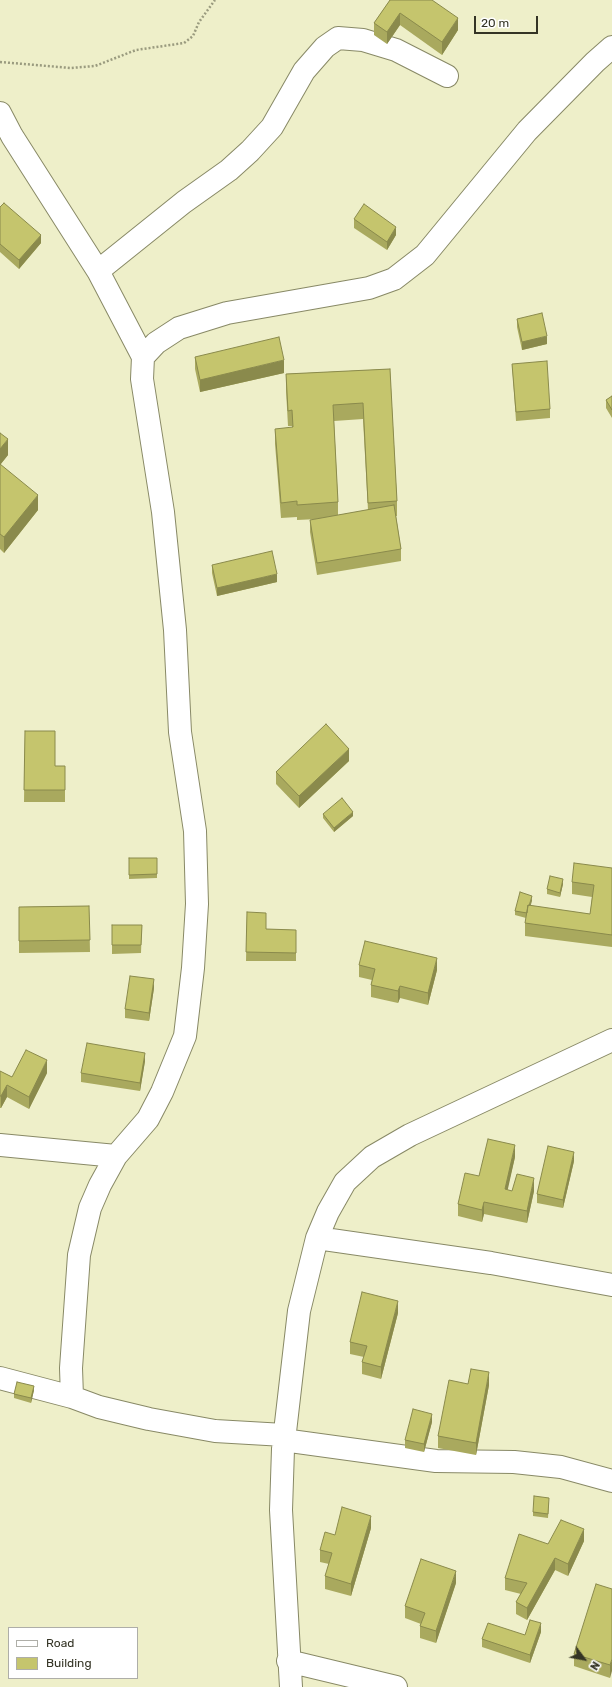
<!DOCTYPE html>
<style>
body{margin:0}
#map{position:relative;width:612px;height:1687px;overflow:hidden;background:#eeefc9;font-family:Rubik,sans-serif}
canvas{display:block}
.legend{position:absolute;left:8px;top:1627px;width:130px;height:52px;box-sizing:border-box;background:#fff;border:1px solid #aeaea8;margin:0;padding:5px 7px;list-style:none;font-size:12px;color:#343425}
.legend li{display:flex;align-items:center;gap:8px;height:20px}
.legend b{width:20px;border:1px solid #aeaea8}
.north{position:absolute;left:564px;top:1639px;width:40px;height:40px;-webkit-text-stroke:3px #fff;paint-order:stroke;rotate:122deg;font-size:11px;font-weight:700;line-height:16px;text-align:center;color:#343425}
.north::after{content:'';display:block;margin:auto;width:14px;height:18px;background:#343425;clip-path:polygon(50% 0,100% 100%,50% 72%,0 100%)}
.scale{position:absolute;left:474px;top:16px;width:64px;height:18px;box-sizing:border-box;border:2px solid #343425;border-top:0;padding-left:5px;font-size:12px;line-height:14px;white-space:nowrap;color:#343425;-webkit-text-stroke:3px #fff;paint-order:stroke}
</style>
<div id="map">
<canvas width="612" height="1687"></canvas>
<ul class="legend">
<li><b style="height:5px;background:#fff"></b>Road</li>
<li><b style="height:11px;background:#c5c56d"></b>Building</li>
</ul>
<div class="north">N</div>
<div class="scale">20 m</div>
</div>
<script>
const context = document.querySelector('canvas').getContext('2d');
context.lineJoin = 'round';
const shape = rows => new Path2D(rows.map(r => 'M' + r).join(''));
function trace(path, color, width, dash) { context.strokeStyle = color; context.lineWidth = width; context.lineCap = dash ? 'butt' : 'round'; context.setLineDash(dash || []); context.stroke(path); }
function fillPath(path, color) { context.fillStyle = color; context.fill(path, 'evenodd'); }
const path = shape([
 [0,62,71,68,95,66,136,50,184,43,193,36,199,22,215,0]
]);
const minor = shape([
 [0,113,12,136,98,271,143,357],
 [98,271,184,202,229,170,250,151,272,127,304,71,325,47,338,38,363,40,396,50,447,76],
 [0,1145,116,1156],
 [317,1238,491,1263,612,1285],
 [0,1378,72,1397],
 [284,1435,215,1431,149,1419,99,1407,72,1397,71,1368,79,1255,90,1208,100,1185,116,1156,148,1119,162,1092,185,1036,193,968,197,904,195,831,180,732,175,630,163,512,142,379,143,357,156,343,179,328,227,313,369,288,394,279,425,255,527,131,595,62,612,47],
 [283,1440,436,1461,514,1462,561,1467,612,1481],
 [288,1661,396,1687],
 [291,1687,281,1510,283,1449,299,1311,317,1238,328,1212,345,1182,372,1157,410,1135,612,1040]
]);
const wall = shape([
 [390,0,458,30,442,55,400,25,387,44,374,35,374,23],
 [0,207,41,243,19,269,0,252],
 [354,219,396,235,387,250,354,228],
 [517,319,547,344,522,350,517,327],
 [195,357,284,373,200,392,195,369],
 [512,364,550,409,550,418,516,421],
 [390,369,397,501,397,516,396,516,401,549,401,561,317,575,310,532,310,520,318,519,297,520,297,517,281,518,275,444,275,429,292,428,292,426,288,426,286,390,286,374],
 [363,419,368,510,338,515,338,502,334,421],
 [612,396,612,418,606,408,606,400],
 [0,433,8,455,0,465,38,510,4,553,0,549],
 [212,565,277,582,217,596,212,573],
 [25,731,55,766,65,766,65,802,24,802],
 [349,761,299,808,276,784,276,772],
 [323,814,353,816,334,832,323,818],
 [129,858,157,858,157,878,129,879],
 [612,868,612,947,525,936,525,923,526,918,515,915,515,911,532,900,530,906,590,914,592,897,572,894,572,882],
 [563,884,560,897,547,894,547,889],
 [89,906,90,952,19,953,19,907],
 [247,912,266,929,296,930,296,961,246,961],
 [112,925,142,925,141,953,112,954],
 [359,965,437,970,428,1005,400,998,398,1003,371,997,371,985,372,980,359,977],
 [154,988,149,1021,125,1018,125,1009],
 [145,1061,140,1091,81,1082,81,1073],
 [0,1071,12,1077,47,1073,29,1109,7,1097,1,1108,0,1108],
 [515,1157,507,1190,512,1191,534,1191,527,1223,484,1214,482,1222,458,1216,458,1204,479,1176],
 [574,1161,563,1208,537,1203,537,1194],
 [398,1313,381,1379,362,1374,362,1362,364,1357,350,1354,350,1342],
 [468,1384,489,1385,476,1455,438,1448,438,1436],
 [34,1390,31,1403,14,1398,14,1394],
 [432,1422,424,1452,405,1448,405,1440],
 [549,1502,548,1518,533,1516,533,1512],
 [371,1528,351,1596,325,1589,325,1576,329,1564,320,1562,320,1550],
 [584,1541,568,1576,555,1570,527,1620,516,1614,516,1602,521,1594,505,1590,505,1578,548,1544],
 [456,1583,436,1643,420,1638,420,1626,421,1624,405,1618,405,1606],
 [612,1589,610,1678,574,1666,574,1654],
 [541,1632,530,1663,482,1647,482,1639,525,1635]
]);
const shadedWall = shape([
 [400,13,400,25,387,44,387,32],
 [458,18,458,30,442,55,442,42],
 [396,227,396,235,387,250,387,242],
 [41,235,41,243,19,269,19,260],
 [547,336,547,344,522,350,522,342],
 [284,360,284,373,200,392,200,380],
 [8,439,8,455,0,465,0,449],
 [38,495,38,510,4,553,4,537],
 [277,574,277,582,217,596,217,588],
 [349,749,349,761,299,808,299,796],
 [353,812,353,816,334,832,334,828],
 [563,879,563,884,560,897,560,893],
 [532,896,532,900,528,918,528,914],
 [437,958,437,970,428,1005,428,993],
 [154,979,154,988,149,1021,149,1013],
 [400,986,400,998,398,1003,398,991],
 [145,1053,145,1061,140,1091,140,1083],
 [47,1060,47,1073,29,1109,29,1097],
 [7,1085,7,1097,1,1108,1,1096],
 [515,1145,515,1157,505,1202,505,1189],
 [574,1152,574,1161,563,1208,563,1200],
 [534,1178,534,1191,527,1223,527,1211],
 [484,1202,484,1214,482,1222,482,1210],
 [398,1301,398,1313,381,1379,381,1367],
 [489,1372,489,1385,476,1455,476,1443],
 [34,1386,34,1390,31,1403,31,1398],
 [432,1414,432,1422,424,1452,424,1444],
 [371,1516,371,1528,351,1596,351,1584],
 [584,1529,584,1541,568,1576,568,1564],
 [555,1558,555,1570,527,1620,527,1608],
 [456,1571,456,1583,436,1643,436,1631],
 [541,1623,541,1632,530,1663,530,1655],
 [612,1659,612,1671,610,1678,610,1665]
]);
const building = shape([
 [390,0,432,0,458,18,442,42,400,13,387,32,374,23,390,0],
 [4,203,41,235,19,260,0,244,0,207,4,203],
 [364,204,396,227,387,242,354,219,364,204],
 [542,313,547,336,522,342,517,319,542,313],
 [279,337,284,360,200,380,195,357,279,337],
 [547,361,550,409,516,412,512,364,547,361],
 [390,369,397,501,368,503,363,403,333,405,338,502,297,505,297,501,281,503,275,429,293,427,292,410,288,411,286,374,390,369],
 [612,396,612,410,606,400,612,396],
 [0,433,8,439,0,449,0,433],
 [0,464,38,495,4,537,0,534,0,464],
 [394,505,401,549,317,563,310,520,394,505],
 [272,551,277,574,217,588,212,565,272,551],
 [326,724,349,749,299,796,276,772,326,724],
 [25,731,55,731,55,766,65,766,65,790,24,790,25,731],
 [342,798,353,812,334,828,323,814,342,798],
 [129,858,157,858,157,874,129,875,129,858],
 [574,863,612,868,612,935,525,923,528,905,590,914,594,885,572,882,574,863],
 [550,876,563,879,560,893,547,889,550,876],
 [520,892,532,896,529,906,528,905,527,913,515,911,520,892],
 [89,906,90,940,19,941,19,907,89,906],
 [247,912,266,913,266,929,296,930,296,953,246,952,247,912],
 [112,925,142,925,141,945,112,945,112,925],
 [365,941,437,958,428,993,400,986,398,991,371,985,375,969,359,965,365,941],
 [130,976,154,979,149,1013,125,1009,130,976],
 [87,1043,145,1053,140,1083,81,1073,87,1043],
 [26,1050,47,1060,29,1097,7,1085,1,1096,0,1096,0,1071,12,1077,26,1050],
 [488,1139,515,1145,505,1189,512,1191,517,1174,534,1178,527,1211,484,1202,482,1210,458,1204,465,1173,479,1176,488,1139],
 [548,1146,574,1152,563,1200,537,1194,548,1146],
 [362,1292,398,1301,381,1367,362,1362,367,1346,350,1342,362,1292],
 [471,1369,489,1372,476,1443,438,1436,449,1380,468,1384,471,1369],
 [17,1382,34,1386,31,1398,14,1394,17,1382],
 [413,1409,432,1414,424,1444,405,1440,413,1409],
 [534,1496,549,1498,548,1514,533,1512,534,1496],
 [342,1507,371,1516,351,1584,325,1576,332,1553,320,1550,325,1532,335,1535,342,1507],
 [561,1520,584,1529,568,1564,555,1558,527,1608,516,1602,527,1583,505,1578,519,1534,548,1544,561,1520],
 [421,1559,456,1571,436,1631,420,1626,425,1613,405,1606,421,1559],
 [596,1584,612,1589,612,1659,610,1665,574,1654,596,1584],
 [530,1620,541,1623,530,1655,482,1639,488,1623,525,1635,530,1620]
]);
trace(minor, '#888966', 24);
trace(path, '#9a9b7f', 2.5, [2, 2]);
trace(minor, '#fff', 22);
fillPath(wall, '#a9a95e');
fillPath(shadedWall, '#8a8a4c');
fillPath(building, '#c5c56d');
trace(building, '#8a8a4c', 1);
</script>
